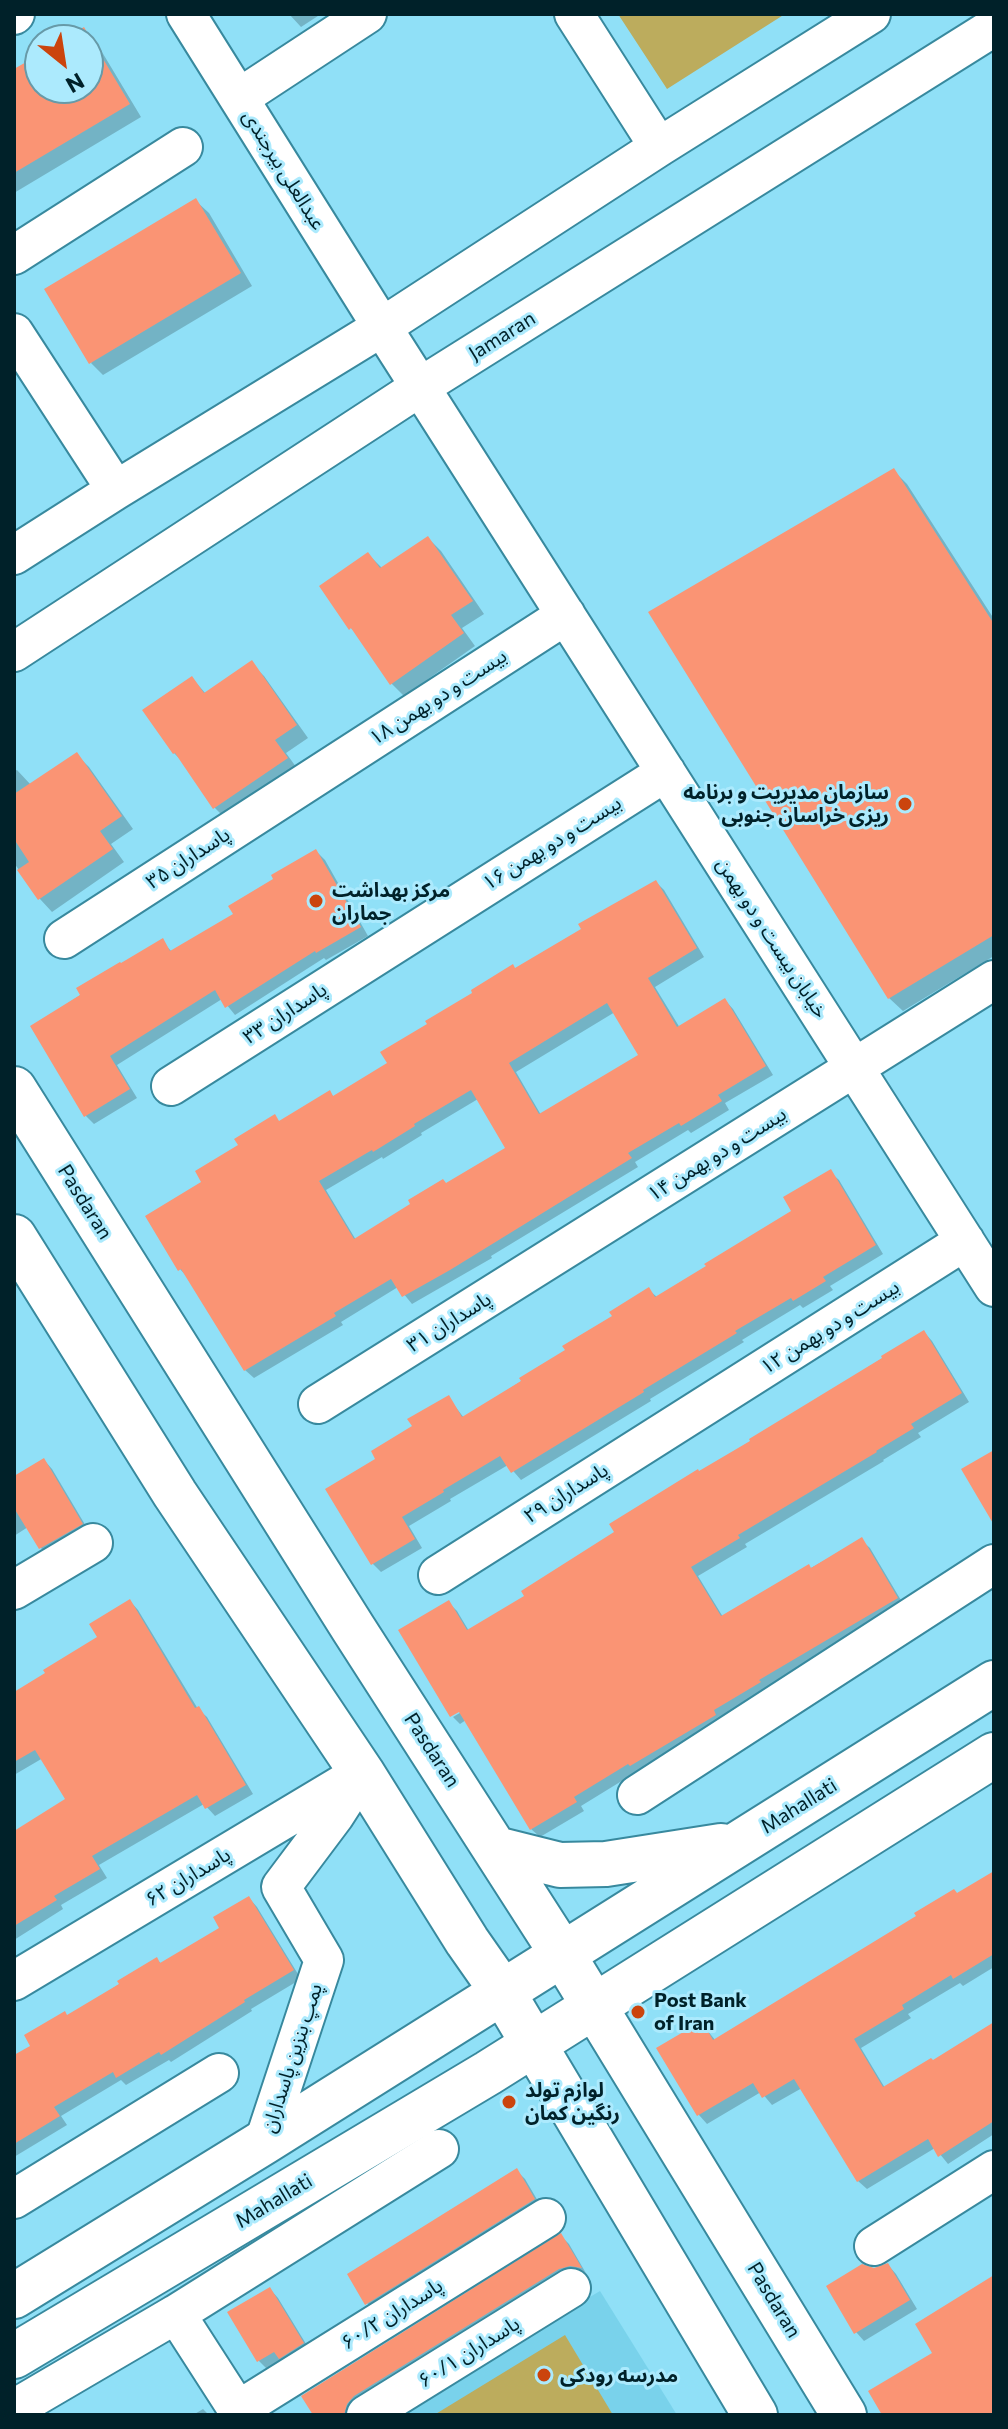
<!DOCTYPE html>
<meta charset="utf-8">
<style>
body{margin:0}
#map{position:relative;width:1008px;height:2429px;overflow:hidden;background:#90e0f7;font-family:Commissioner,sans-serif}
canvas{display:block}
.frame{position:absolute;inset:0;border:16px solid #002129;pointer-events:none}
.north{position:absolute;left:24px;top:24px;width:80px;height:80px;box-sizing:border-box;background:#aceafd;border:2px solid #679aa8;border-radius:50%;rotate:150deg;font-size:22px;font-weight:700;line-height:32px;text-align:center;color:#002129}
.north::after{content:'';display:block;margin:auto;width:28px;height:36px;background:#cb440d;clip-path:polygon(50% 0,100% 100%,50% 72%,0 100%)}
</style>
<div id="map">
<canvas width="1008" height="2429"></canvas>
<div class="frame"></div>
<div class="north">N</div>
</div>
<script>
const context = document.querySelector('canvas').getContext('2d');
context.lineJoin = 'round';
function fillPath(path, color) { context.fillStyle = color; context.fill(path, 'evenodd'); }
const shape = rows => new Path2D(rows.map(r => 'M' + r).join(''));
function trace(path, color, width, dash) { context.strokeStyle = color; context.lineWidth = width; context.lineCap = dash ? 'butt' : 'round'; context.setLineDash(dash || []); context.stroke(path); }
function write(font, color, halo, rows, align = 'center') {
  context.font = font + ' Commissioner,"Noto Sans Arabic",sans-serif'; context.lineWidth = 6; context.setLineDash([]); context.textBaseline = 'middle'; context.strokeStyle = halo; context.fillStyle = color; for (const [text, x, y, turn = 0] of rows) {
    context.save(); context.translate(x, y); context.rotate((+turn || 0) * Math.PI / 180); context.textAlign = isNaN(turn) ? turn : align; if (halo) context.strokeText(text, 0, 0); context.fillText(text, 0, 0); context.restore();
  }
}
const built = shape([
 [600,2291,677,2415,392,2415]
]);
const green = shape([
 [618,14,785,14,667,89],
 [565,2335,613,2415,434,2415]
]);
const shadow = shape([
 [289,14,321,14,301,27],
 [84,30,96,42,141,117,14,193,14,72,40,56,40,88,88,88,88,40,67,40],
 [196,201,209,213,252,286,103,375,91,363],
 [893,470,907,484,994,619,994,956,903,1011,889,998],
 [428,538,441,551,484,614,462,628,475,646,404,696,391,683,362,639,351,628,368,554,383,569],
 [251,663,264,676,308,738,286,753,299,771,227,820,215,808,183,762,174,753,192,678,206,694],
 [76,754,89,767,133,829,111,844,124,862,52,912,40,899,14,863,14,771,17,770,31,785],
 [316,851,325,860,368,936,326,960,324,958,235,1015,222,999,117,1065,137,1098,94,1124,85,1115,32,1027,162,941,172,952,235,915],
 [656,882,664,890,704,957,655,987,680,1028,725,1000,733,1009,773,1075,725,1103,729,1110,691,1133,688,1130,635,1162,638,1167,491,1256,492,1258,412,1304,398,1287,341,1322,343,1325,254,1378,245,1370,188,1278,180,1269,204,1183,280,1122,329,1092,334,1097,389,1064,516,970,584,930],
 [615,1012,641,1056,541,1115,516,1072],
 [478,1099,508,1148,356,1240,326,1190,382,1157,383,1159,422,1135,421,1133],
 [830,1172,839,1180,883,1254,830,1286,833,1290,803,1308,800,1305,742,1340,744,1342,650,1399,651,1401,521,1480,508,1465,450,1499,451,1501,409,1526,422,1548,381,1572,373,1564,378,1459,448,1397,464,1418,568,1351,649,1290,658,1298,794,1212],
 [924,1332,932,1341,969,1402,918,1433,921,1437,883,1460,884,1461,745,1544,747,1547,698,1576,723,1617,861,1540,870,1548,905,1607,640,1773,638,1771,581,1806,584,1811,540,1837,531,1829,466,1720,460,1724,453,1717,468,1708,449,1603,457,1611,469,1631,527,1597,700,1473],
 [44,1460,52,1469,90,1533,49,1557,41,1548,28,1527,14,1536,14,1478],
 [130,1601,138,1610,198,1709,207,1717,253,1794,215,1816,204,1804,99,1865,107,1878,61,1905,63,1909,14,1940,14,1837,68,1800,43,1758,14,1775,14,1695,99,1638],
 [994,1874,994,1967,963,1986,960,1983,908,2014,911,2018,861,2048,885,2088,933,2062,994,2024,994,2134,948,2164,935,2148,867,2189,858,2181,802,2088,772,2105,761,2092,707,2124,699,2115,659,2049,702,2024,716,2041],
 [249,1898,257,1907,301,1979,251,2009,252,2011,171,2062,169,2060,126,2085,121,2080,61,2116,67,2125,14,2157,14,2058,32,2046,68,2017,157,1960,162,1964,222,1928],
 [517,2171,525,2179,542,2208,375,2312,367,2303],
 [561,2236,569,2244,587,2275,579,2274,354,2415,315,2415],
 [888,2265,896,2274,917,2309,864,2341,856,2332],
 [270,2289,278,2298,311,2352,289,2366,283,2360,267,2369,259,2361],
 [203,2409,209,2415,193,2415]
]);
const building = shape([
 [84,27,130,104,14,173,14,69,40,54,40,88,88,88,88,40,63,40],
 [196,198,241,273,89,364,44,289],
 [894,468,994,624,994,935,888,999,648,612],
 [428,536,473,601,451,615,464,633,390,685,351,628,349,630,319,586,368,552,380,568],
 [252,660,297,725,275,740,288,758,213,809,175,753,173,754,142,710,192,676,204,693],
 [77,752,122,816,100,831,113,849,38,900,17,870,29,862,14,839,14,794],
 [316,849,361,927,316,953,315,951,225,1008,215,990,110,1056,130,1089,84,1117,30,1026,80,995,76,988,120,962,121,963,163,938,170,951,233,914,228,906,273,879,271,875],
 [656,880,697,948,648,978,677,1027,725,998,766,1066,718,1095,722,1101,681,1126,679,1123,628,1153,632,1158,450,1270,402,1297,391,1279,334,1313,336,1316,244,1371,181,1269,178,1271,145,1216,201,1182,195,1171,238,1145,234,1139,275,1114,279,1121,330,1090,333,1096,387,1063,380,1052,427,1024,425,1021,472,993,471,990,513,964,515,968,581,929,578,924],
 [607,1003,638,1055,539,1114,509,1063],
 [471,1090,505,1148,446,1183,443,1179,408,1200,410,1204,354,1239,319,1181,372,1150,373,1152,415,1126,414,1124],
 [831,1169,876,1245,823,1277,826,1281,793,1301,791,1298,735,1331,737,1333,643,1390,644,1392,511,1473,500,1456,443,1490,444,1492,402,1517,415,1539,371,1565,325,1489,375,1459,371,1451,412,1426,407,1419,449,1395,462,1417,521,1381,519,1378,565,1350,562,1346,612,1316,609,1312,649,1287,655,1297,706,1266,704,1264,791,1211,783,1197],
 [924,1330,962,1393,911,1424,914,1428,876,1451,877,1452,738,1535,740,1538,691,1567,721,1616,809,1564,811,1568,862,1537,898,1598,759,1680,761,1682,714,1710,716,1715,630,1766,628,1764,574,1797,577,1802,530,1830,459,1712,450,1717,398,1630,449,1600,467,1630,524,1596,521,1591,614,1532,609,1524,698,1469,699,1471,750,1441,749,1439,882,1358,881,1356],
 [994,1450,994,1525,961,1469],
 [44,1458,83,1524,39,1549,14,1508,14,1476],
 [130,1599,195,1708,199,1706,246,1785,205,1809,197,1795,92,1856,100,1869,54,1896,57,1900,14,1926,14,1831,65,1799,35,1750,14,1762,14,1692,45,1673,43,1670,97,1637,89,1624],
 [994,1871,994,1954,953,1979,951,1975,902,2005,904,2009,854,2039,883,2087,931,2058,933,2060,994,2022,994,2121,938,2157,928,2139,857,2182,794,2079,762,2098,753,2083,697,2116,656,2048,702,2021,713,2040,916,1916,914,1913,954,1889,957,1893],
 [249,1896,294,1970,244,2000,245,2002,161,2055,159,2052,116,2078,113,2072,54,2107,60,2116,14,2144,14,2055,30,2046,24,2035,65,2011,67,2015,119,1984,117,1981,157,1957,160,1963,219,1928,213,1917],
 [517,2168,535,2199,365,2305,347,2274],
 [561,2233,582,2268,570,2266,559,2269,354,2396,347,2404,344,2415,313,2415,301,2396],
 [888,2263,910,2300,854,2334,826,2286,862,2264,874,2268],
 [994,2275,994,2415,882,2415,868,2391,932,2353,915,2324],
 [270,2287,304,2343,279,2359,274,2352,257,2362,227,2312]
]);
const minor = shape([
 [186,14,382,327,994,1287],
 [574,14,659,147],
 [14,15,15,14],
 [239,98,367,14],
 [14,255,183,147],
 [14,333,116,490],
 [14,555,116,490,382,327,659,147,871,14],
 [14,652,420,387,994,27],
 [64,939,566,615],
 [171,1086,666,772],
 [318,1404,994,980],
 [438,1575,965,1241],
 [14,1590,93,1543],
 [637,1795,994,1564],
 [14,1981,353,1778],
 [264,2142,324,1960,281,1887,335,1815,362,1773],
 [14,2199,219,2073],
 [874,2246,994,2170],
 [176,2314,241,2415],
 [24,2403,176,2314,439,2149],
 [238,2410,546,2218],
 [366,2415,571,2288]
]);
const major = shape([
 [14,1089,353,1628,563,1955,844,2415],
 [14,1237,175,1494,362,1773,467,1941,502,1991,755,2415],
 [496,1849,560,1865,606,1864,721,1846],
 [14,2296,264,2142,994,1683],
 [14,2356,488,2073,994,1755]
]);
const markers = [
 [905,804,8,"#cb440d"],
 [316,901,8,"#cb440d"],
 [638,2012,8,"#cb440d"],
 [509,2102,8,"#cb440d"],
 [544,2375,8,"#cb440d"]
];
const streetNames = [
 ["عبدالعلی بیرجندی",284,170,58],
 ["Jamaran",502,336,-32],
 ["بیست و دو بهمن ۱۸",438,697,-33],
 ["بیست و دو بهمن ۱۶",552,843,-32],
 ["پاسداران ۳۵",188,858,-33],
 ["خیابان بیست و دو بهمن",772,938,57],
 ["پاسداران ۳۳",285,1013,-33],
 ["بیست و دو بهمن ۱۴",717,1154,-32],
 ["Pasdaran",85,1202,58],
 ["پاسداران ۳۱",449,1322,-32],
 ["بیست و دو بهمن ۱۲",830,1327,-32],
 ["پاسداران ۲۹",566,1493,-32],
 ["Pasdaran",432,1750,57],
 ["Mahallati",799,1806,-32],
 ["پاسداران ۶۲",188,1877,-31],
 ["پمپ بنزین پاسداران",292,2058,-72],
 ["Mahallati",274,2201,-31],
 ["Pasdaran",774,2300,59],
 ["پاسداران ۶۰/۲",392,2314,-32],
 ["پاسداران ۶۰/۱",469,2352,-32]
];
const poiNames = [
 ["سازمان مدیریت و برنامه",889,792,"right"],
 ["ریزی خراسان جنوبی",889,815,"right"],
 ["مرکز بهداشت",332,890],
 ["جماران",332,913],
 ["Post Bank",654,2000],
 ["of Iran",654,2023],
 ["لوازم تولد",525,2090],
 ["رنگین کمان",525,2113],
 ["مدرسه رودکی",560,2375]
];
fillPath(built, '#79d2eb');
fillPath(green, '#bcac5d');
fillPath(shadow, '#0003');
fillPath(building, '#fa9474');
trace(minor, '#38899e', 42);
trace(major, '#38899e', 48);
trace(minor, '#fff', 38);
trace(major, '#fff', 44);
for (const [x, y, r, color] of markers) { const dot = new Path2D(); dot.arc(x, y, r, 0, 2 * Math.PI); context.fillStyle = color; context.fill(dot); trace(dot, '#aceafd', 3); }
write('20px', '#002129', '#aceafd', streetNames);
write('bold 20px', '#002129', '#aceafd', poiNames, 'left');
</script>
